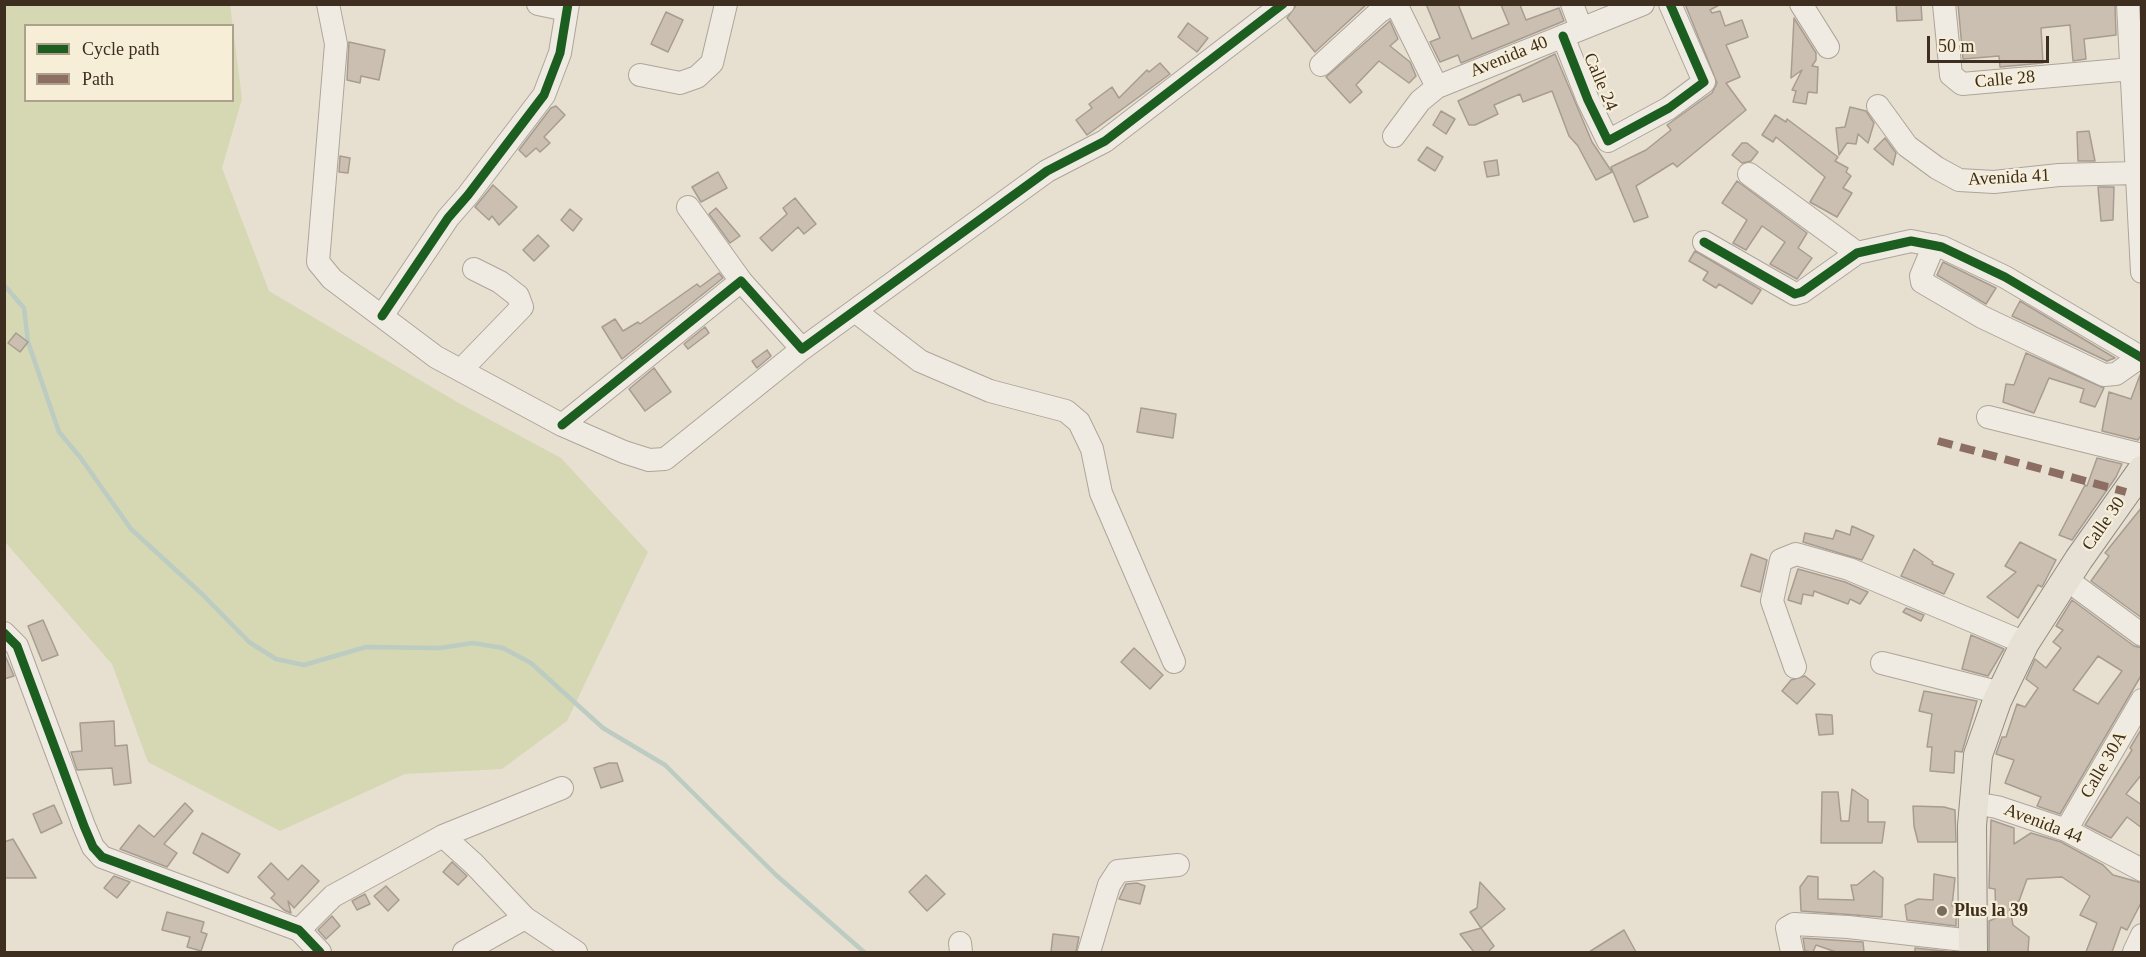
<!DOCTYPE html>
<style>
body{margin:0}
#map{position:relative;width:2146px;height:957px;overflow:hidden;background:#e7e0d1;font-family:Georgia,serif}
canvas{display:block}
.frame{position:absolute;inset:0;border:6px solid #3d2e20;pointer-events:none}
.legend{position:absolute;left:24px;top:24px;width:210px;height:78px;box-sizing:border-box;background:#f7eed8;border:2px solid #ada18e;margin:0;padding:8px 10px;list-style:none;font-size:18px;color:#3d2e20}
.legend li{display:flex;align-items:center;gap:12px;height:30px}
.legend b{width:30px;border:2px solid #ada18e}
.scale{position:absolute;left:1927px;top:36px;width:122px;height:27px;box-sizing:border-box;border:3px solid #3d2e20;border-top:0;padding-left:8px;font-size:18px;line-height:21px;white-space:nowrap;color:#3d2e20;-webkit-text-stroke:4px #f7eed8;paint-order:stroke}
</style>
<div id="map">
<canvas width="2146" height="957"></canvas>
<div class="frame"></div>
<ul class="legend">
<li><b style="height:8px;background:#1b5e20"></b>Cycle path</li>
<li><b style="height:8px;background:#8d6e63"></b>Path</li>
</ul>
<div class="scale">50 m</div>
</div>
<script>
const context = document.querySelector('canvas').getContext('2d');
context.lineJoin = 'round';
function fillPath(path, color) { context.fillStyle = color; context.fill(path, 'evenodd'); }
const shape = rows => new Path2D(rows.map(r => 'M' + r).join(''));
function trace(path, color, width, dash) { context.strokeStyle = color; context.lineWidth = width; context.lineCap = dash ? 'butt' : 'round'; context.setLineDash(dash || []); context.stroke(path); }
function write(font, color, halo, rows, align = 'center') {
  context.font = font + ' Georgia,serif'; context.lineWidth = 4.5; context.setLineDash([]); context.textBaseline = 'middle'; context.strokeStyle = halo; context.fillStyle = color; for (const [text, x, y, turn = 0] of rows) {
    context.save(); context.translate(x, y); context.rotate((+turn || 0) * Math.PI / 180); context.textAlign = isNaN(turn) ? turn : align; if (halo) context.strokeText(text, 0, 0); context.fillText(text, 0, 0); context.restore();
  }
}
const green = shape([
 [230,4,242,99,222,168,269,291,457,402,561,458,648,552,567,721,502,769,405,774,280,831,148,762,112,664,5,542,5,5],
 [26,26,232,26,232,100,26,100]
]);
const stream = shape([
 [4,285,24,308,28,342,59,432,80,457,131,529,203,595,249,642,276,659,304,665,366,647,440,648,473,643,503,648,531,663,603,728,665,765,776,875,864,952]
]);
const building = shape([
 [1297,4,1367,4,1315,52,1287,18,1297,4],
 [1426,4,1458,4,1472,39,1509,24,1501,5,1520,5,1526,20,1559,8,1564,21,1461,63,1458,55,1440,62,1430,42,1440,38,1426,4],
 [1685,4,1721,4,1710,10,1712,13,1720,11,1725,26,1742,20,1748,37,1726,45,1740,77,1726,83,1746,110,1677,167,1673,163,1636,186,1648,217,1634,222,1611,167,1646,150,1671,130,1667,125,1712,93,1717,83,1685,4],
 [1896,4,1921,4,1922,20,1897,21,1896,4],
 [1958,4,2115,5,2116,35,2084,39,2086,59,2073,61,2070,25,2041,28,2043,63,2000,67,1999,56,1963,59,1958,4],
 [666,12,683,20,668,52,651,44,666,12],
 [1794,18,1816,53,1816,60,1812,66,1818,67,1817,93,1808,92,1806,104,1793,102,1796,91,1792,90,1802,70,1791,78,1794,18],
 [1390,21,1398,39,1390,46,1410,62,1416,76,1409,83,1379,61,1356,85,1362,92,1350,103,1326,77,1390,21],
 [1188,23,1208,38,1197,52,1178,37,1188,23],
 [349,42,385,50,379,80,361,76,360,83,347,80,349,42],
 [1555,54,1592,142,1612,172,1596,180,1578,146,1569,136,1552,91,1523,102,1520,94,1494,105,1498,114,1475,125,1469,125,1458,101,1555,54],
 [1160,63,1170,74,1087,135,1076,120,1092,108,1089,104,1112,87,1119,98,1147,70,1149,72,1160,63],
 [556,106,565,115,544,137,550,143,540,152,536,148,526,157,519,150,551,108,556,106],
 [1850,107,1866,111,1874,123,1868,143,1858,134,1856,144,1847,143,1839,155,1836,128,1845,127,1850,107],
 [1441,111,1455,119,1446,134,1433,125,1441,111],
 [1775,115,1786,122,1787,119,1838,157,1835,161,1848,168,1846,172,1851,176,1843,188,1852,193,1837,217,1810,202,1825,177,1776,137,1773,142,1762,135,1775,115],
 [2089,131,2095,161,2078,161,2077,132,2089,131],
 [1885,138,1896,153,1893,165,1874,149,1885,138],
 [1742,143,1747,143,1758,152,1751,161,1742,163,1732,155,1742,143],
 [1427,147,1443,157,1435,171,1418,160,1427,147],
 [340,156,350,158,348,173,339,172,340,156],
 [1497,160,1499,175,1487,177,1484,162,1497,160],
 [718,172,727,188,701,202,692,187,718,172],
 [1737,181,1807,233,1798,248,1812,258,1797,279,1770,264,1785,242,1762,226,1746,250,1733,243,1747,220,1722,203,1737,181],
 [493,185,517,207,499,225,492,216,489,220,475,207,493,185],
 [2098,187,2114,187,2113,220,2101,221,2098,187],
 [795,198,816,224,804,234,798,227,772,251,760,238,787,214,783,208,795,198],
 [716,208,740,236,730,243,709,214,716,208],
 [570,209,582,219,573,231,561,220,570,209],
 [538,235,549,246,534,261,523,250,538,235],
 [1695,251,1761,290,1752,304,1719,284,1716,288,1703,280,1708,272,1689,261,1695,251],
 [1943,262,1996,288,1986,304,1937,275,1943,262],
 [719,273,723,278,622,359,602,327,615,319,623,331,638,322,640,324,697,284,700,287,719,273],
 [2020,301,2115,358,2107,361,2012,316,2020,301],
 [705,327,709,333,688,349,684,344,705,327],
 [16,333,28,342,20,352,8,343,16,333],
 [767,350,771,356,757,368,752,361,767,350],
 [2026,353,2104,388,2095,407,2080,402,2084,389,2049,378,2034,413,2003,402,2006,384,2014,385,2026,353],
 [654,368,671,392,645,411,629,389,654,368],
 [2140,375,2142,434,2138,440,2102,431,2109,392,2131,399,2140,375],
 [1141,408,1176,414,1173,438,1137,432,1141,408],
 [2097,458,2122,464,2116,477,2072,540,2059,535,2085,485,2087,486,2097,458],
 [2142,507,2142,618,2091,581,2109,556,2105,553,2142,507],
 [1852,526,1874,536,1862,560,1803,542,1805,533,1833,539,1836,530,1850,535,1852,526],
 [2020,542,2056,560,2042,587,2038,585,2018,618,1987,597,2016,572,2005,566,2020,542],
 [1914,549,1933,562,1932,564,1954,574,1944,594,1901,576,1914,549],
 [1751,554,1767,560,1760,592,1741,586,1751,554],
 [1798,569,1845,582,1868,592,1860,604,1850,599,1848,604,1814,591,1813,596,1803,594,1801,604,1788,600,1798,569],
 [2072,600,2134,646,2142,648,2142,674,2060,814,2037,806,2041,797,2005,783,2014,760,1996,754,2002,737,2006,737,2017,704,2025,707,2038,688,2026,679,2035,659,2046,668,2061,648,2053,642,2063,630,2056,626,2072,600],
 [2098,656,2122,671,2098,704,2073,690,2098,656],
 [1906,608,1924,615,1921,621,1903,612,1906,608],
 [43,620,58,655,42,661,28,626,43,620],
 [1971,635,2004,649,1988,676,1962,669,1971,635],
 [1134,648,1163,675,1150,689,1121,662,1134,648],
 [4,653,14,676,4,679,4,653],
 [1805,676,1815,684,1797,704,1782,691,1791,680,1805,676],
 [1924,691,1977,701,1962,752,1955,751,1954,773,1930,771,1932,747,1927,747,1932,714,1919,711,1924,691],
 [1816,714,1832,715,1833,734,1819,735,1816,714],
 [114,721,115,746,127,745,131,783,114,785,112,768,77,770,71,752,82,751,80,723,114,721],
 [2142,728,2142,774,2126,794,2142,805,2142,828,2127,817,2111,838,2085,825,2132,750,2130,748,2142,728],
 [609,763,617,763,623,781,601,788,594,768,609,763],
 [1852,789,1868,800,1868,822,1885,822,1882,843,1821,843,1822,792,1838,792,1841,821,1849,821,1852,789],
 [185,803,193,811,164,844,177,853,167,867,120,849,139,825,154,837,185,803],
 [54,805,62,823,41,833,33,814,54,805],
 [1913,806,1944,807,1955,810,1956,842,1918,842,1914,826,1913,806],
 [1991,820,2014,828,2014,844,2031,833,2061,842,2103,865,2113,875,2142,883,2142,901,2127,930,2121,927,2112,952,2086,952,2097,923,2080,915,2090,896,2062,877,2027,879,2019,901,2009,904,2013,925,2029,937,2028,952,1989,952,1989,921,1996,918,1995,889,1989,888,1991,820],
 [202,833,240,854,228,873,193,853,202,833],
 [13,839,36,878,4,878,4,842,13,839],
 [452,862,467,876,458,885,443,872,452,862],
 [271,863,288,880,302,865,319,881,294,908,288,901,291,913,284,910,271,898,275,894,258,877,271,863],
 [1874,871,1883,878,1882,917,1801,911,1800,887,1808,876,1818,877,1818,899,1854,900,1851,885,1857,885,1874,871],
 [1934,874,1955,878,1952,906,1956,906,1956,926,1907,920,1905,905,1918,899,1933,900,1934,874],
 [926,875,945,894,927,911,909,892,926,875],
 [114,876,130,882,117,898,104,888,114,876],
 [1480,882,1505,909,1481,928,1470,912,1477,908,1480,882],
 [1137,883,1145,886,1140,904,1119,899,1126,884,1137,883],
 [386,886,399,900,388,911,374,896,386,886],
 [365,894,370,904,357,910,352,901,365,894],
 [167,912,204,922,201,932,207,934,201,951,187,947,190,937,162,930,167,912],
 [332,916,340,926,326,939,318,930,332,916],
 [1481,928,1494,946,1488,952,1474,952,1460,934,1481,928],
 [1624,930,1636,952,1589,952,1624,930],
 [1053,934,1079,937,1076,952,1051,952,1053,934],
 [1803,938,1863,942,1864,952,1836,952,1816,945,1813,952,1811,952,1805,951,1803,938],
 [1915,948,1954,952,1915,952,1915,948]
]);
const minor = shape([
 [328,4,336,44,318,262,332,279,436,357,562,425,624,452,649,460,665,459,802,349],
 [538,4,567,10],
 [1396,4,1437,87],
 [1572,4,1581,28],
 [1801,4,1828,47],
 [1944,4,1951,75,1962,84,2132,69],
 [2128,4,2142,272],
 [1563,36,1588,100,1608,141,1669,108,1704,82,1670,4],
 [1321,65,1379,12,1392,4],
 [640,75,680,83,697,77,712,63,726,4],
 [1878,106,1907,146,1937,168,1959,180,1994,182,2059,175,2135,173],
 [1394,136,1420,101,1437,87,1643,4],
 [1749,174,1857,253],
 [688,207,741,281],
 [1704,242,1795,294,1802,292,1857,253,1911,241,1942,247,2005,277,2142,358],
 [1934,245,1921,276,1922,282,1982,317,2104,375,2116,374,2140,357],
 [855,311,920,361,990,391,1066,411,1079,422,1092,449,1101,493,1174,662],
 [382,316,448,218,468,195,544,95,560,53,568,4],
 [462,369,522,307,518,296,500,282,474,269],
 [1988,417,2142,455],
 [562,425,741,281,802,349,1047,171,1105,141,1283,4],
 [2066,579,2142,635],
 [4,633,17,646,84,826,93,847,102,857,299,930,320,952],
 [1882,663,2001,693],
 [1795,667,1772,601,1781,560,1796,554,1849,569,2025,643],
 [1973,803,1997,807,2066,830,2142,870],
 [2066,830,2142,700],
 [443,836,474,864,525,918,576,952],
 [299,930,333,896,443,836,562,788],
 [960,943,961,952],
 [464,952,525,918],
 [1089,952,1109,885,1118,871,1178,865],
 [1792,952,1787,928,1794,924,1848,927,1973,941],
 [2134,952,2142,935]
]);
const major = shape([
 [1973,952,1972,826,1978,755,1997,701,2025,643,2079,559,2142,470]
]);
const quiet = shape([
 [1938,441,2126,492]
]);
const cycleway = shape([
 [1563,36,1588,100,1608,141,1669,108,1704,82,1670,4],
 [1704,242,1795,294,1802,292,1857,253,1911,241,1942,247,2005,277,2142,358],
 [382,316,448,218,468,195,544,95,560,53,568,4],
 [562,425,741,281,802,349,1047,171,1105,141,1283,4],
 [4,633,17,646,84,826,93,847,102,857,299,930,320,952]
]);
const markers = [
 [1942,911,6,"#786c5e"]
];
const streetNames = [
 ["Avenida 40",1509,57,-22],
 ["Calle 28",2005,80,-5],
 ["Calle 24",1600,82,67],
 ["Avenida 41",2009,178,-3],
 ["Calle 30",2104,524,-55],
 ["Calle 30A",2104,765,-60],
 ["Avenida 44",2043,824,21]
];
const poiNames = [
 ["Plus la 39",1954,911]
];
fillPath(green, '#d6d7b3');
trace(stream, '#bcccc2', 4.5);
fillPath(building, '#cbbfb2');
trace(building, '#a89c90', 1.5);
trace(minor, '#ada599', 24);
trace(major, '#928b80', 30);
trace(minor, '#efebe3', 22);
trace(major, '#e6e1d4', 28);
trace(quiet, '#8d6e63', 8, [15, 8]);
trace(cycleway, '#1b5e20', 9);
for (const [x, y, r, color] of markers) { const dot = new Path2D(); dot.arc(x, y, r, 0, 2 * Math.PI); context.fillStyle = color; context.fill(dot); trace(dot, '#f7eed8', 2); }
write('18px', '#3d2e20', '#f7eed8', streetNames);
write('bold 18px', '#3d2e20', '#f7eed8', poiNames, 'left');
</script>
